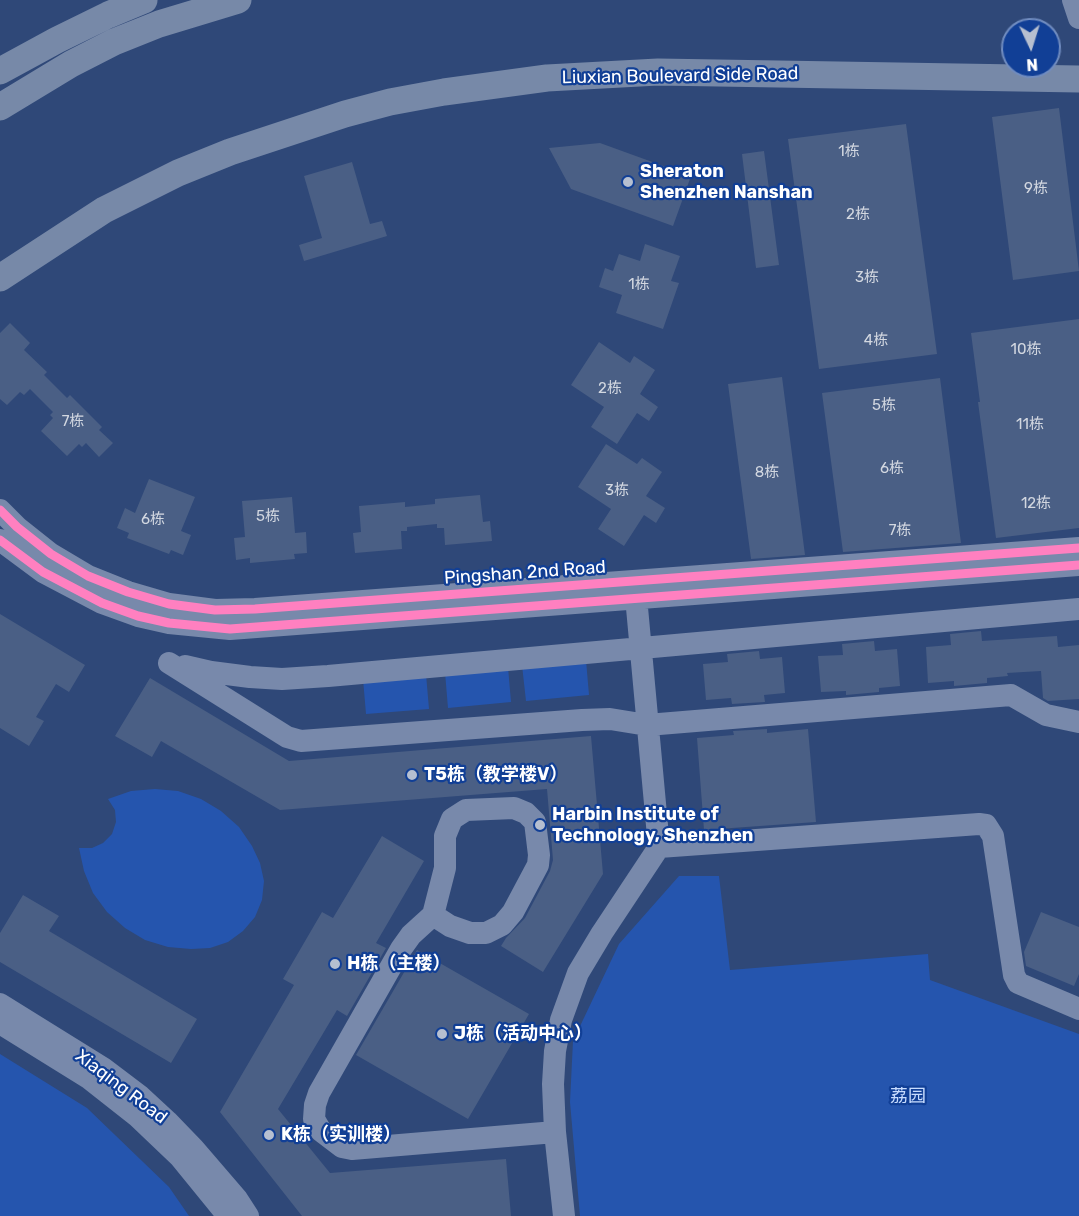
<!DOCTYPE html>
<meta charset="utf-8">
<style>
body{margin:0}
#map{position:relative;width:1079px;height:1216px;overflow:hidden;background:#2f4878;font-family:Rubik,sans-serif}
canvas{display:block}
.north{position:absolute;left:1001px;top:18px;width:60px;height:60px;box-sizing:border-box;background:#113f96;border:2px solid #708cc0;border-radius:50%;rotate:176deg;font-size:16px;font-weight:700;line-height:24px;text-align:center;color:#fff}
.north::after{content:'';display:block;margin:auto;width:21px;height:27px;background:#b6bfd0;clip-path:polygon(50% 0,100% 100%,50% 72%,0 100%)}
</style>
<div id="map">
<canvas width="1079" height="1216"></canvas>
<div class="north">N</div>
</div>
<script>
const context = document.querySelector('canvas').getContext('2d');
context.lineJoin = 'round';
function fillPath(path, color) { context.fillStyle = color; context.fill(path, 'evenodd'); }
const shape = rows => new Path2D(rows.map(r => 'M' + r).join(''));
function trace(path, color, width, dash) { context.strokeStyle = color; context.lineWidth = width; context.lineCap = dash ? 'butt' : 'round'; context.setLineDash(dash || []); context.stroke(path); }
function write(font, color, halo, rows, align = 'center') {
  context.font = font + ' Rubik,"Noto Sans SC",sans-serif'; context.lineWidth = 4.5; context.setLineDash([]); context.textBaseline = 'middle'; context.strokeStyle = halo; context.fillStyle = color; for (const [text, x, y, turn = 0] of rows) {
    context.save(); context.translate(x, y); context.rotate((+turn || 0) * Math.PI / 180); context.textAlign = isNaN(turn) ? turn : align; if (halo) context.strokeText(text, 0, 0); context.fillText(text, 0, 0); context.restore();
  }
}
const green = shape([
 [586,660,589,695,526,701,522,665],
 [508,667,511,702,448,708,445,672],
 [426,674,429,709,366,714,363,679],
 [155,789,178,791,201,799,221,811,239,827,252,846,260,863,264,881,262,900,255,917,243,931,228,942,210,948,191,949,168,947,145,940,125,928,107,912,93,893,84,871,79,848,92,848,103,843,112,834,116,822,115,810,108,799,131,791],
 [679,876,719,876,730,970,928,954,930,980,1079,1034,1079,1216,580,1216,570,1102,573,1041,619,944],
 [0,1054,87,1108,169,1187,189,1216,0,1216]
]);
const building = shape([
 [1059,108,1079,271,1013,280,992,117],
 [906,124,937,354,819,369,788,139],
 [600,143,691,176,673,226,571,189,549,148],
 [764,151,779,265,756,268,742,154],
 [352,162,370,224,382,221,387,236,304,261,299,245,322,238,304,176],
 [645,244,680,256,671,281,679,283,663,329,616,313,622,295,599,287,605,268,613,271,619,254,640,261],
 [1079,319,1079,528,996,538,978,402,980,402,971,333],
 [10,323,30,343,24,350,47,372,44,375,67,398,70,395,102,427,99,430,113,443,99,457,86,443,82,447,79,444,67,456,41,431,53,418,50,415,53,412,30,389,24,395,20,392,7,405,0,399,0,333],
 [599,342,630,363,634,356,655,370,640,394,658,407,649,421,637,413,617,444,591,427,604,407,571,385],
 [782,377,805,555,751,559,728,384],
 [940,378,961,543,843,552,822,393],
 [606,444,637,464,642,458,662,472,646,496,665,508,656,523,644,515,624,546,598,529,611,509,578,487],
 [149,479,195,497,181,531,191,535,183,555,171,550,169,554,127,538,129,533,117,528,125,508,135,513],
 [480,495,483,522,490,521,492,541,445,545,444,528,437,528,437,524,407,527,407,531,401,531,402,549,355,553,353,533,361,532,359,506,405,502,405,507,435,504,435,499],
 [292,497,295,533,306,532,307,553,294,554,295,559,250,563,250,558,236,560,234,538,245,537,242,501],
 [0,614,85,665,69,692,56,684,36,717,44,721,29,746,0,728],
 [981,631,982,641,1057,636,1058,647,1079,645,1079,699,1048,701,1043,698,1041,671,1007,673,1008,676,987,678,987,683,954,686,954,681,928,683,926,647,951,645,950,634],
 [874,641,875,651,897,649,900,686,879,688,879,692,846,695,846,691,821,692,818,656,843,655,842,644],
 [759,651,760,659,782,657,785,693,764,695,765,702,732,704,731,698,706,700,703,664,728,662,727,654],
 [150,678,289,761,591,736,603,874,543,972,501,946,506,938,525,918,550,871,553,860,547,789,280,810,161,741,152,757,115,736],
 [767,729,767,733,808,729,816,822,704,830,697,738,734,735,733,731],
 [382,836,424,861,376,943,386,948,347,1016,337,1010,278,1109,330,1173,506,1159,511,1216,302,1216,220,1112,294,985,283,979,322,912,333,918],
 [23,895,59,916,49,931,197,1019,171,1063,0,962,0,933],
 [1041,912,1079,927,1079,974,1074,986,1026,966,1024,952],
 [417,950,529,1014,468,1119,356,1055]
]);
const minor = shape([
 [1073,0,1079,18],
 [0,510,17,527,51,554,88,576,128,592,169,604,215,610,255,609,1079,548],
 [0,540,43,572,102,603,138,616,169,623,230,629,1079,565],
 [169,663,287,737,301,741,582,720,610,719,647,725,1011,695,1046,715,1079,722],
 [185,666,211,672,250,677,282,679,328,676,1079,609],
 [659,847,979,824,986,825,993,836,1014,975,1018,983,1079,1009],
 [433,915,450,926,470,933,486,933,502,925,513,912,538,865,539,855,535,822,526,813,514,808,466,810,452,819,445,836,445,868,433,915,411,935,401,949,319,1093,315,1105,314,1119,321,1131,342,1147,352,1149,555,1132],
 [0,1004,103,1068,140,1096,167,1121,194,1149,237,1199,248,1216],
 [0,1023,90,1079,137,1116,180,1157,228,1216],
 [564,1216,555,1132,553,1084,555,1051,561,1020,578,973,602,933,659,847,635,586]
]);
const major = shape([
 [0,71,57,40,108,15,144,0],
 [0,107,71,64,114,42,159,24,238,0],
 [0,278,104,210,178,173,230,152,345,114,390,102,444,92,547,78,658,72,1079,79]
]);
const cycleway = shape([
 [0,510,17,527,51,554,88,576,128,592,169,604,215,610,255,609,1079,548],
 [0,540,43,572,102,603,138,616,169,623,230,629,1079,565]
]);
const markers = [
 [628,182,6,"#b6bfd0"],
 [412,775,6,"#b6bfd0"],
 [540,825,6,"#b6bfd0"],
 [335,964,6,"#b6bfd0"],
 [442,1034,6,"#b6bfd0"],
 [269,1135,6,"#b6bfd0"]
];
const numberNames = [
 ["1栋",849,152],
 ["9栋",1036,189],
 ["2栋",858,215],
 ["3栋",867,278],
 ["1栋",639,285],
 ["4栋",876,341],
 ["10栋",1026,350],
 ["2栋",610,389],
 ["5栋",884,406],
 ["7栋",73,422],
 ["11栋",1030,425],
 ["6栋",892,469],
 ["8栋",767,473],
 ["3栋",617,491],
 ["12栋",1036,504],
 ["5栋",268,517],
 ["6栋",153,520],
 ["7栋",900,531]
];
const streetNames = [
 ["Liuxian Boulevard Side Road",680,76,-1],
 ["Pingshan 2nd Road",525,573,-4],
 ["Xiaqing Road",121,1087,37]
];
const poiNames = [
 ["Sheraton",640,172],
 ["Shenzhen Nanshan",640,193],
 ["T5栋（教学楼V）",424,775],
 ["Harbin Institute of",552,815],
 ["Technology, Shenzhen",552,836],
 ["H栋（主楼）",347,964],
 ["J栋（活动中心）",454,1034],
 ["K栋（实训楼）",281,1135]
];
const parkNames = [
 ["荔园",908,1097]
];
fillPath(green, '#2555ae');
fillPath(building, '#4a5f85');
trace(minor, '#7889ab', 22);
trace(major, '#7789a8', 27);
trace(cycleway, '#ff80c0', 9);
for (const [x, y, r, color] of markers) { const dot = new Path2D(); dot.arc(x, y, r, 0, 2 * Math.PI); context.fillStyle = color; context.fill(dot); trace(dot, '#113f96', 2); }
write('15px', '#d2d7e0', null, numberNames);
write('18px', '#fff', '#113f96', streetNames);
write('bold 18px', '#fff', '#113f96', poiNames, 'left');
write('18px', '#c8dcfe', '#113f96', parkNames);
</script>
